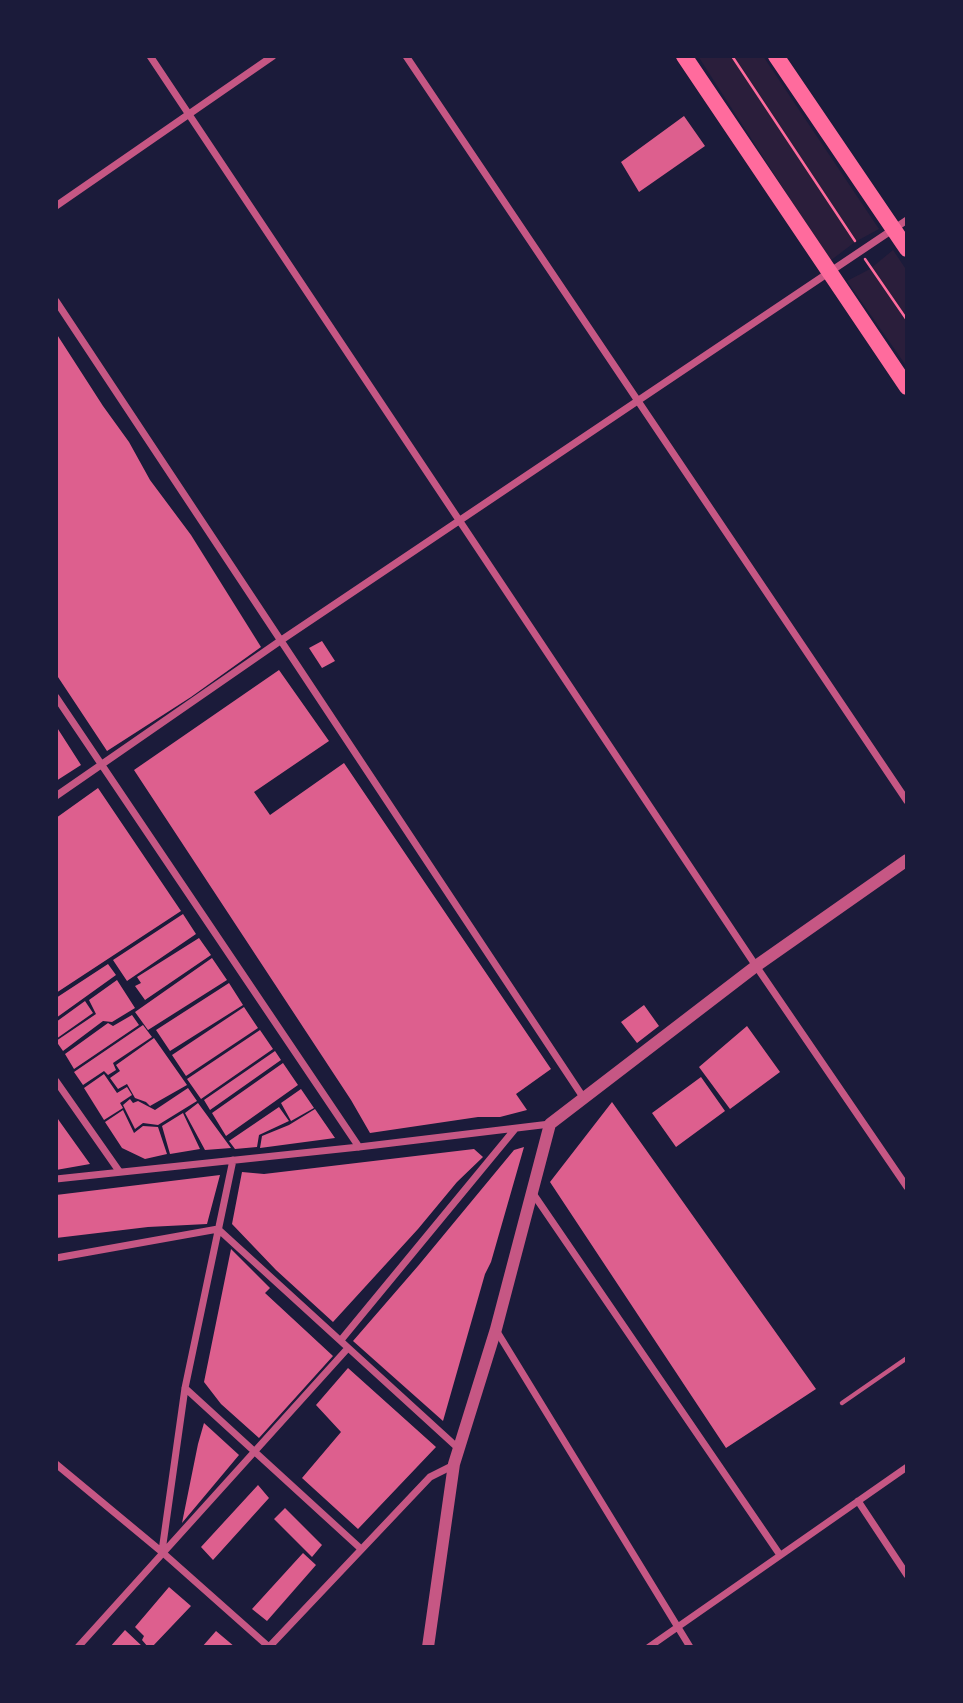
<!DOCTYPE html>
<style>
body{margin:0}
#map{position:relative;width:963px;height:1703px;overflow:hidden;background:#1b1b3a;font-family:Manrope,sans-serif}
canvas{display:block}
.frame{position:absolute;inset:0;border:58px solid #1b1b3a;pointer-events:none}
</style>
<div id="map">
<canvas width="963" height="1703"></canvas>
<div class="frame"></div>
</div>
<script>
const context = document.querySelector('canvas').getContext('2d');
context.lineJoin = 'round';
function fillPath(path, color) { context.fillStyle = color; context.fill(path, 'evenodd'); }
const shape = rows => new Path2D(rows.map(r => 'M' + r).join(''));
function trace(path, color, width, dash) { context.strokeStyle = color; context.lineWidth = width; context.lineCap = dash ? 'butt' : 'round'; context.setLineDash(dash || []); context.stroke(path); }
const green = shape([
 [698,56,763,56,879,229,855,242,830,261],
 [893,250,907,271,907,367,847,281,870,269]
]);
const building = shape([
 [684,116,705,146,639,192,621,162],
 [56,333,103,406,129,442,150,480,191,535,261,647,191,697,107,751,56,674],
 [322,641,335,661,322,668,309,648],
 [279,670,329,741,254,792,270,815,344,763,551,1069,516,1094,527,1110,500,1117,478,1117,370,1133,351,1100,134,770],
 [56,726,81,765,56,781],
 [98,788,181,911,56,993,56,818],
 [183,914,196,934,127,981,113,960],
 [199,938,211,955,145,1000,135,986,141,983,137,977],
 [212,958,227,980,148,1030,135,1012],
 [108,964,116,975,56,1018,56,998],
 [117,980,135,1008,112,1022,103,1021,63,1051,56,1041,96,1014,89,1000],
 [229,983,243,1005,170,1051,156,1030],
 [85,1001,93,1013,56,1039,56,1022],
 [644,1005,659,1026,637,1043,621,1022],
 [244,1007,258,1028,186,1076,172,1055],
 [132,1015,139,1025,74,1069,65,1054,108,1023,113,1026],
 [143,1025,152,1037,113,1063,116,1070,108,1075,104,1071,83,1085,74,1072],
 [747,1026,780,1072,730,1109,699,1067],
 [260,1030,273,1049,201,1099,187,1079],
 [154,1038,187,1085,150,1106,146,1102,135,1098,127,1084,118,1089,110,1078,120,1071,116,1065],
 [275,1051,281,1060,210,1110,204,1100],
 [283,1063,298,1085,226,1136,212,1113],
 [104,1074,117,1093,127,1087,132,1095,120,1103,123,1108,104,1120,84,1088],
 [701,1077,725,1111,676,1147,652,1113],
 [188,1088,197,1101,158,1125,143,1123,135,1129,123,1105,130,1099,133,1103,138,1101,155,1110],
 [301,1089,314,1108,291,1121,281,1103],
 [612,1102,816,1389,726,1448,550,1182],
 [198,1103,231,1148,205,1150,185,1113],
 [279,1107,289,1121,259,1135,257,1147,235,1149,229,1141],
 [315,1109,335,1138,260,1148,262,1136,289,1125],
 [123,1110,134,1133,143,1126,158,1127,167,1154,145,1159,122,1148,105,1122],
 [183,1113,200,1149,170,1154,162,1126],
 [56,1116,60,1122,90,1164,56,1170],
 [524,1147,491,1262,485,1274,443,1421,353,1341,418,1266,514,1150],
 [474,1149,483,1157,457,1182,418,1229,333,1322,276,1270,232,1224,242,1172,264,1174],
 [220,1175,207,1224,148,1227,56,1238,56,1195],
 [231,1249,270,1288,265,1293,333,1356,259,1438,221,1404,204,1382],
 [348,1368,436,1447,358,1529,302,1478,341,1432,316,1405],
 [204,1423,239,1455,182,1523,198,1444],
 [258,1485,269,1498,213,1560,201,1547],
 [285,1508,322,1545,312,1557,274,1519],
 [303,1553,316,1565,267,1621,252,1609],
 [169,1587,191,1606,152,1647,148,1647,142,1640,144,1636,135,1627],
 [125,1630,143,1647,110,1647],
 [216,1631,235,1647,202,1647]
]);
const path = shape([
 [732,56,855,241],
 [865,259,907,320]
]);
const service = shape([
 [842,1403,907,1358]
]);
const minor = shape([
 [150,56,756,966,907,1187],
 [406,56,907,801],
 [56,206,273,56],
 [56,301,583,1097],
 [56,697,359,1147],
 [56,796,280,641,907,220],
 [56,1081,119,1171],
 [56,1179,359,1147,550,1124],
 [532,1192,780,1555],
 [56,1258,218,1229,459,1449],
 [496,1330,690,1647],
 [341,1340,515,1129],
 [185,1388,360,1548],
 [56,1464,162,1552,269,1647],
 [858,1501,907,1575],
 [162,1551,185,1388,233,1160],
 [78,1647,348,1348],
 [269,1647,430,1477,454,1465],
 [649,1647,907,1467]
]);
const tertiary = shape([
 [428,1647,454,1464,496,1329,550,1124,756,966,907,860]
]);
const primary = shape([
 [684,56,907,387],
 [776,56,907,249]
]);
fillPath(green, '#2a1e3b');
fillPath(building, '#dd5f8e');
trace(path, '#ff6b9d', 2.5);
trace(service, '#c65784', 4.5);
trace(minor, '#c65784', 7);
trace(tertiary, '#c65784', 12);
trace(primary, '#ff6b9d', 16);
</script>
